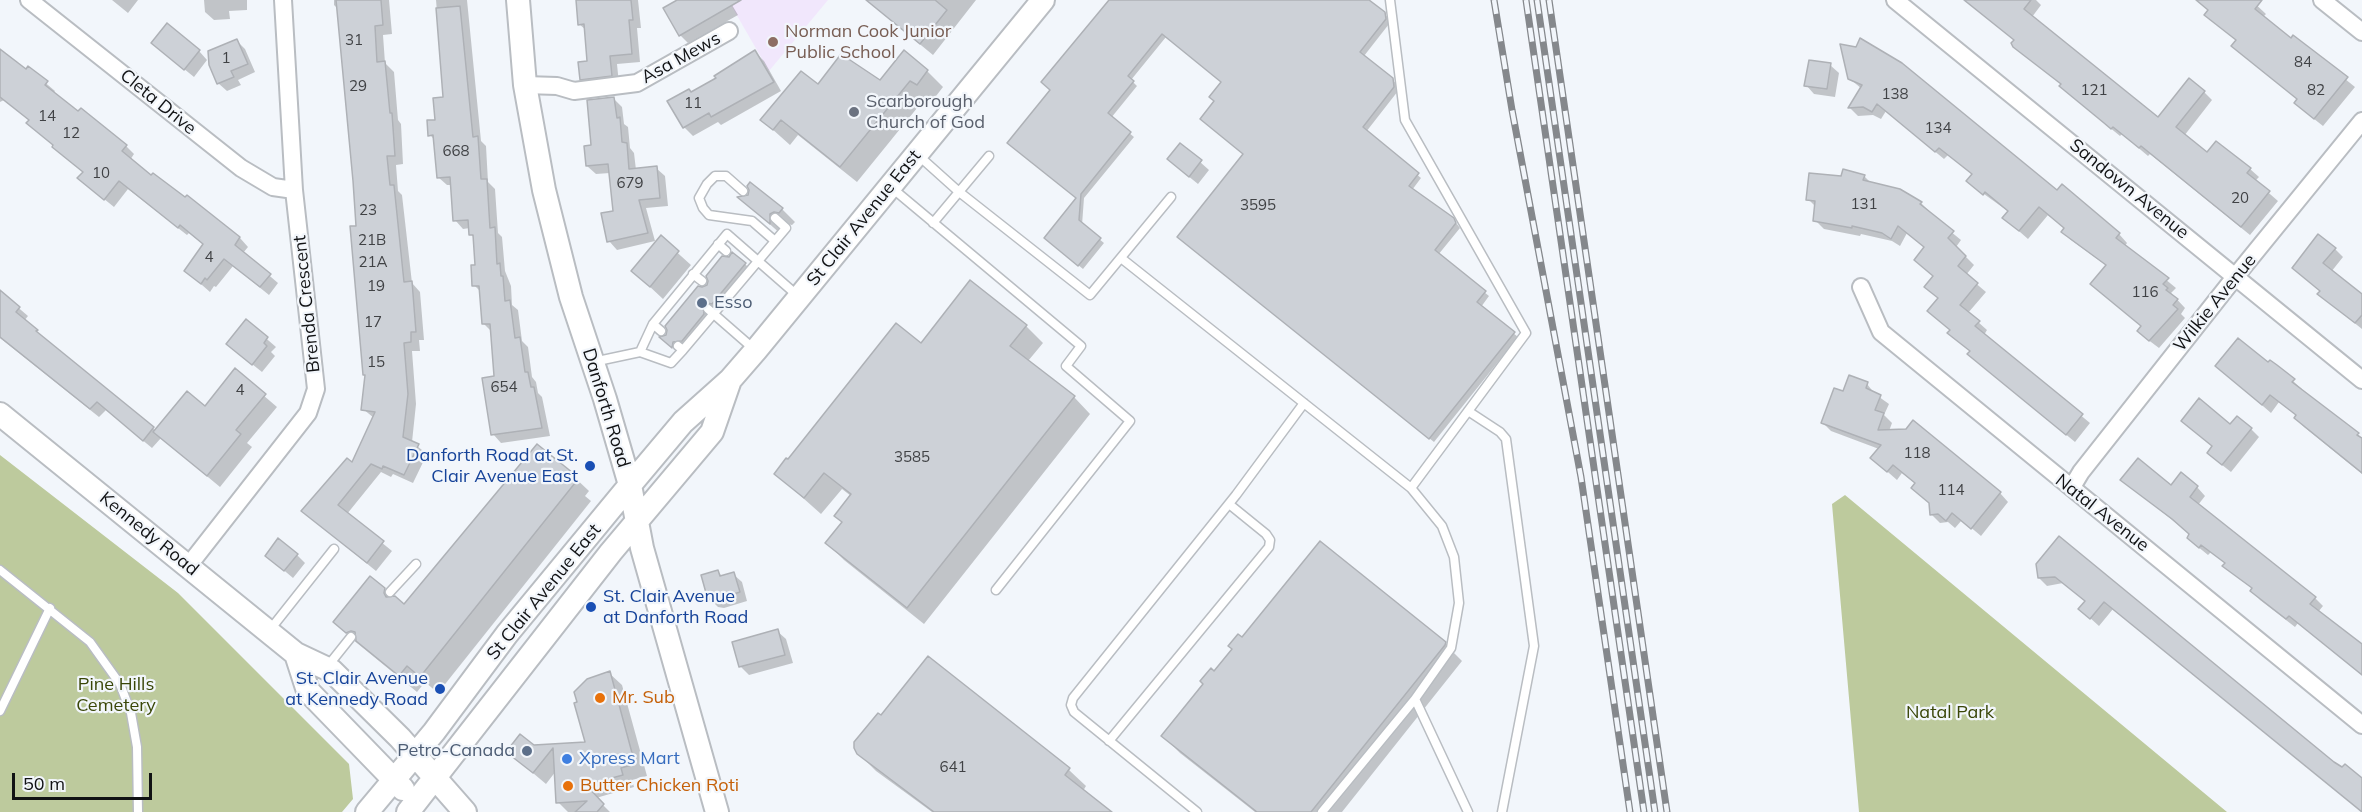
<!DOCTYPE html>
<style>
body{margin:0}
#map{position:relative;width:2362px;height:812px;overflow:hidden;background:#f2f6fb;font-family:Mulish,sans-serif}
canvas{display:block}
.scale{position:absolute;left:12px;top:773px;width:140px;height:27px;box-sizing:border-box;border:3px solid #111214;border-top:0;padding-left:8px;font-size:18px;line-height:21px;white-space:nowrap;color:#111214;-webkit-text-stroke:4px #f2f6fb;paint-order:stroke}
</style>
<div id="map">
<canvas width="2362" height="812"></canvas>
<div class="scale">50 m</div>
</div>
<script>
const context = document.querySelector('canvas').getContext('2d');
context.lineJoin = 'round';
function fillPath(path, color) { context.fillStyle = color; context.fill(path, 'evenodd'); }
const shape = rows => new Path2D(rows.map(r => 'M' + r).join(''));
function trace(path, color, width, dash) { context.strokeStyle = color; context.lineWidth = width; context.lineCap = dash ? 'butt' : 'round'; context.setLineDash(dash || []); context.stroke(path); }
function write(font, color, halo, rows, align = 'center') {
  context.font = font + ' Mulish,sans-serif'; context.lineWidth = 4.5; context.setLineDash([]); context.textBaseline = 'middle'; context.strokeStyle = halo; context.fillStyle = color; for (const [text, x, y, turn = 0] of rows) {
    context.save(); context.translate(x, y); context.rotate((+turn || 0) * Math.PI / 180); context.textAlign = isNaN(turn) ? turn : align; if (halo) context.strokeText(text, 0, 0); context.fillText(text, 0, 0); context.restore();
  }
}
const education = shape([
 [728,0,828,0,769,71]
]);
const green = shape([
 [0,455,178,593,349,764,353,799,342,812,0,812],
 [1845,495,2227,812,1859,812,1832,504]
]);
const shadow = shape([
 [112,0,138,0,128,13],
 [204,0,247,0,247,10,229,11,230,19,214,20,205,12],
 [334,0,389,0,392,34,383,35,385,63,394,72,398,120,401,124,403,164,396,165,398,191,402,195,412,283,420,292,424,340,419,340,420,351,412,351,416,404,412,442,427,454,413,483,393,474,391,477,381,472,347,514,392,551,376,571,312,519,353,465,374,418,363,409,366,376,364,374,357,227,338,9,334,5],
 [436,0,467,0,481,141,486,146,488,182,495,189,498,233,502,237,505,271,511,286,512,305,518,310,522,341,528,347,532,377,536,382,538,393,542,397,550,436,501,443,493,434,495,377,492,332,484,324,481,292,474,285,476,266,474,238,471,234,470,228,463,229,455,220,452,185,447,185,438,177,435,140,430,135,444,98],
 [577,0,638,0,641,28,637,28,640,62,617,64,619,84,590,87,581,79,588,62,586,30,579,24],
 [680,0,729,0,738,15,688,43,680,35],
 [866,0,976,0,933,55],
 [1111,0,1367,0,1389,18,1389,24,1364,56,1397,84,1398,91,1366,132,1421,178,1412,190,1457,224,1460,228,1438,255,1489,296,1481,307,1518,337,1434,442,1182,241,1245,154,1216,101,1222,82,1166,37,1131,80,1137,86,1111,118,1134,137,1084,198,1082,225,1104,243,1083,269,1050,242,1078,199,1052,90],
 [1964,0,2036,0,2041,5,2032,17,2158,120,2204,92,2212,100,2184,136,2207,155,2216,143,2250,169,2259,177,2255,181,2278,201,2250,235,2150,154,2148,156,2122,134,2120,136,2069,94,2061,86,2062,85,2015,41],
 [2202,0,2251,0,2266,14,2263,17,2291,40,2293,37,2355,87,2323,126,2304,111,2298,100,2233,46,2237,41,2206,15,2209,11],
 [236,40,245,49,255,72,238,80,241,85,227,91,218,83],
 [1842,46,2119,234,2127,243,2125,246,2176,288,2171,293,2185,308,2181,314,2185,318,2159,348,2147,339,2142,327,2092,284,2107,266,2071,240,2063,232,2065,229,2048,215,2028,239,2004,218,2009,212,1977,189,1973,175,1948,155,1944,159,1886,111,1881,119,1873,115,1858,116,1850,108,1862,89,1850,79],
 [0,51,26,71,28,68,55,91,53,94,126,146,134,154,130,160,152,177,185,199,187,197,240,238,248,247,243,253,278,283,269,295,233,266,216,287,214,286,210,292,186,271,204,245,189,233,187,235,128,189,114,207,88,186,84,173,62,155,30,121,4,100,0,102],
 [162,51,199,51,207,60,194,77],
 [755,52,764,61,781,91,721,125,718,122,693,136,684,127,669,102,692,93,718,79],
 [1830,65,1839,73,1835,97,1814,94,1806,85],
 [927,71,943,87,933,100,926,97,857,182,798,135,790,145,762,120,818,86,880,82],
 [613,98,622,107,624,124,628,127,630,148,634,153,636,170,656,168,665,176,668,206,646,208,655,241,617,250,609,241,614,212,610,173,596,174,587,166,593,147],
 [1181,145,1209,170,1198,184,1177,167],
 [1864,176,1872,184,1921,203,1929,211,1928,213,1961,240,1956,247,1974,265,1966,275,1986,292,1968,313,1987,330,1984,335,2090,423,2075,442,1969,354,1971,352,1951,330,1925,248,1907,233,1900,246,1892,241,1861,234,1860,236,1824,229,1815,220,1816,207,1808,199,1842,178],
 [740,198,782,209,795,222,792,225,787,224,782,235],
 [661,238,691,265,663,299,633,271],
 [2335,249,2343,257,2331,272,2362,296,2362,329,2328,302,2319,294,2321,292,2294,268],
 [745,264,749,268,716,307,711,306,706,309,707,318,686,344,679,344,676,350,664,340,702,289],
 [0,292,28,316,24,321,44,340,156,431,205,408,235,371,277,407,247,443,252,447,220,487,161,438,152,448,106,410,99,417,0,338],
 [246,321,276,347,271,352,275,356,262,372,237,352],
 [1026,326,1043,343,1028,361,1074,397,1090,414,924,624,844,560,827,543,843,523,851,496,842,489,821,514,776,474,921,345],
 [2268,364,2276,366,2302,389,2300,391,2362,438,2362,474,2304,427,2296,418,2297,416,2279,402,2271,413,2226,374],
 [1867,384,1875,394,1889,404,1884,415,1892,423,1889,431,2000,493,2008,502,1981,536,1962,520,1955,528,1948,522,1940,523,1932,515,1931,504,1913,488,1916,484,1902,473,1897,480,1881,466,1879,449,1831,431,1823,423,1844,393],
 [2183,421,2251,429,2259,437,2231,472,2217,461,2213,447],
 [537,447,572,475,589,491,585,496,591,501,438,693,425,682,417,692,352,639,335,622,384,589,404,606],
 [2122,480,2171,487,2197,487,2205,496,2198,505,2315,598,2323,606,2318,612,2362,647,2362,675,2298,623,2295,627,2260,600,2252,591,2253,589,2233,574,2224,566,2226,564,2211,552,2208,555,2197,546,2191,535],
 [2059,538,2362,785,2362,812,2113,609,2099,626,2089,617,2086,602,2063,583,2047,586,2039,578],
 [297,555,305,563,293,578,267,556],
 [718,572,723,577,733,574,742,582,747,601,724,608,718,607,710,599],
 [777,631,786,639,793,663,749,675,741,667,734,643],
 [1242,639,1445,644,1462,661,1342,812,1255,812,1180,753,1163,736],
 [928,658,1069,770,1086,786,1083,791,1110,812,932,812,876,771,858,753,881,717],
 [609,673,622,685,647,776,632,780,634,787,596,798,610,812,568,812,558,802,556,771,546,784,508,752,534,746,587,743]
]);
const building = shape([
 [336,0,381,0,383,25,375,26,377,62,385,61,390,113,392,113,395,156,387,156,390,185,394,185,404,282,412,281,416,332,411,332,411,342,404,343,408,394,403,437,419,444,404,475,383,466,382,469,371,464,338,505,384,541,367,563,301,511,347,458,352,462,375,412,361,410,365,375,363,375,350,226,356,226,353,181,336,0],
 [576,0,631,0,633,20,629,20,632,54,610,56,612,76,580,80,578,62,587,61,584,24,578,25,576,0],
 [677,0,741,0,679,36,663,8,677,0],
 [866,0,935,0,947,10,920,44,866,0],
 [1109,0,1369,0,1385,12,1386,19,1360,52,1393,78,1394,87,1363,127,1419,173,1409,186,1454,218,1456,223,1435,250,1486,291,1477,302,1515,332,1429,439,1177,237,1243,154,1200,119,1214,101,1209,97,1221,82,1162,34,1128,76,1134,81,1108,113,1131,132,1081,194,1079,220,1101,238,1078,266,1044,238,1076,198,1007,143,1050,90,1041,82,1109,0],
 [1964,0,2031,0,2024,9,2158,117,2189,78,2205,91,2176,127,2207,152,2216,141,2251,168,2247,173,2270,191,2241,227,2141,146,2139,148,2113,127,2111,129,2104,123,2059,86,2061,84,2013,47,2011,43,2014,40,1964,0],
 [2196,0,2262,0,2255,9,2291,38,2293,35,2348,77,2314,119,2294,103,2297,99,2231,46,2236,40,2204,15,2208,10,2196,0],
 [460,6,473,137,478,136,481,179,487,179,490,228,495,227,497,264,500,263,501,276,503,276,505,301,510,300,515,338,520,337,525,372,528,372,531,387,534,387,542,428,491,435,482,378,494,376,490,324,482,324,479,286,472,286,471,265,475,265,473,235,469,235,468,220,453,221,450,177,437,178,433,135,428,136,427,120,435,120,433,98,443,97,436,8,460,6],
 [167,23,200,50,184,70,151,43,167,23],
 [1860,38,1902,63,2057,190,2062,184,2120,233,2116,238,2169,278,2163,284,2168,288,2166,290,2178,299,2173,305,2178,309,2149,341,2137,331,2141,326,2090,284,2106,265,2061,232,2064,228,2039,207,2019,231,2002,218,2008,211,1985,192,1983,195,1966,181,1972,174,1939,148,1935,152,1877,104,1872,112,1863,107,1848,108,1862,85,1848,79,1840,44,1856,47,1860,38],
 [237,39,248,64,231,71,234,77,217,84,209,65,208,51,237,39],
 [0,49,26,69,28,66,48,81,45,85,78,111,81,108,127,145,122,151,151,175,153,173,185,197,187,195,240,237,235,245,271,274,260,287,224,259,207,280,205,278,201,284,184,271,203,244,180,225,178,228,119,181,104,200,77,178,83,172,52,147,53,145,26,123,29,120,0,97,0,49],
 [755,50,774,82,711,117,709,113,683,128,667,101,689,89,691,92,716,78,714,76,755,50],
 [904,50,928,70,917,85,910,81,840,167,781,120,773,130,760,120,801,71,818,84,841,54,880,80,904,50],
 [1809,60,1831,63,1827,89,1804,86,1809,60],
 [614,97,617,118,620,117,622,142,627,143,629,169,657,166,660,198,639,200,648,233,607,242,601,213,613,211,608,164,586,166,584,146,591,145,587,100,614,97],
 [1180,143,1202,160,1189,177,1167,159,1180,143],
 [1843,169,1865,175,1863,180,1900,189,1922,202,1920,204,1954,231,1948,238,1966,256,1958,266,1978,283,1960,305,1980,321,1975,326,2083,414,2066,435,1967,354,1970,351,1947,333,1950,330,1927,311,1938,298,1924,287,1933,276,1914,260,1924,247,1898,226,1891,239,1882,233,1852,226,1852,228,1813,221,1815,201,1806,200,1809,173,1841,176,1843,169],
 [750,182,783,208,779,213,774,212,770,214,770,224,737,197,748,195,749,190,747,186,750,182],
 [2318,234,2336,248,2323,263,2362,294,2362,315,2355,323,2317,294,2320,291,2292,268,2318,234],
 [661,235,679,251,650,287,631,271,661,235],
 [732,252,746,263,712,304,707,303,703,305,704,314,682,341,673,342,672,348,659,337,666,335,667,330,665,326,698,286,702,287,707,285,708,281,706,276,722,256,729,257,732,252],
 [970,280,1027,325,1010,346,1075,396,907,608,825,543,842,522,834,516,851,494,824,473,804,498,774,474,786,458,788,459,896,323,921,343,970,280],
 [0,290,20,307,16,312,38,330,36,331,154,427,143,441,97,402,90,409,0,337,0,290],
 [246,319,268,337,264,343,267,346,252,365,226,344,246,319],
 [2238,338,2268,362,2270,360,2277,365,2295,379,2292,382,2359,433,2357,435,2362,438,2362,473,2294,418,2296,415,2270,395,2262,405,2215,366,2238,338],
 [235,368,266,394,236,430,241,434,207,476,153,432,187,391,205,406,235,368],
 [1849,375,1868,382,1866,388,1881,395,1875,410,1884,413,1878,430,1906,429,1913,420,2001,492,1971,529,1952,513,1946,521,1938,514,1930,515,1929,503,1911,488,1915,483,1893,465,1887,472,1870,458,1881,445,1821,423,1834,388,1843,391,1849,375],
 [2199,398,2230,424,2237,416,2252,428,2222,465,2207,453,2212,446,2181,421,2199,398],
 [537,444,573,473,569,478,575,483,420,677,407,666,399,676,356,641,355,632,351,631,346,633,333,622,370,576,385,588,384,593,386,597,395,596,404,604,537,444],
 [2138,458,2171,485,2181,472,2198,486,2190,497,2316,597,2310,604,2362,644,2362,675,2289,616,2286,619,2250,591,2252,588,2222,566,2225,563,2201,545,2199,548,2187,538,2189,534,2172,519,2120,480,2138,458],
 [2059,536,2334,762,2342,767,2345,764,2362,778,2362,812,2104,602,2090,619,2078,609,2085,601,2055,577,2038,578,2036,564,2059,536],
 [278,538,298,554,284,571,265,556,278,538],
 [1320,541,1446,642,1445,645,1311,812,1257,812,1161,736,1203,684,1200,681,1211,668,1214,671,1232,649,1228,646,1238,634,1242,637,1320,541],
 [718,570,720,576,734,572,740,592,715,600,714,598,708,600,701,575,718,570],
 [778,629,785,655,739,667,732,642,778,629],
 [928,656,1070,768,1065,775,1112,812,934,812,857,754,854,748,854,742,878,713,881,715,928,656],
 [610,671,635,764,621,768,623,775,586,785,604,804,597,812,575,812,587,801,556,803,553,748,533,773,506,752,520,734,534,745,585,742,574,703,577,702,574,692,587,679,610,671]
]);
const service = shape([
 [919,156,958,191,1090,295,1171,197],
 [892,188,1081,346,1066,366,1130,421,996,590],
 [743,191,726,176,715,176,707,184,699,198,703,208,709,215,752,221,775,241],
 [933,223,989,156],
 [718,244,726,251],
 [1121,258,1411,488,1526,333,1405,120,1390,0],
 [693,274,702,281],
 [708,309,755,350],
 [653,324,661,331],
 [678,346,683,350,786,228,775,218],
 [640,352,671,363,683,350],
 [593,362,640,352,653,324,727,234,798,296],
 [1468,411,1500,432,1506,439,1534,646,1502,812],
 [1411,488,1442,526,1454,557,1459,603,1451,648,1415,699,1468,812],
 [0,570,90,642,120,684,131,713,137,747,138,812],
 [390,592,416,564],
 [269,631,334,549],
 [327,667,351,637],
 [0,711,50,608],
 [1109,741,1269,547,1270,540,1266,534,1229,504],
 [1197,812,1074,712,1071,705,1073,698,1236,495,1304,403],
 [1322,812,1415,699]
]);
const minor = shape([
 [29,0,241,168,273,187,294,190],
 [1895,0,2362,380],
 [2322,0,2362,32],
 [525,85,557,86,574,91,637,83,729,31],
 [1861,287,1881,332,2362,725],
 [2072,487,2081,472,2235,277,2362,121],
 [189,565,308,413,316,389,294,190,283,0]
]);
const secondary = shape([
 [518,0,525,85,544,190,571,297,605,399,630,485,642,548,717,812],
 [0,414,296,654,332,671,400,738,465,812],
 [296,654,308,691,403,789],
 [367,812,434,732,507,634,630,485,683,422,730,380,756,350,1043,0],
 [408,812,611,552,712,432,729,383]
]);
const rail = shape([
 [1494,0,1512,110,1581,477,1630,812],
 [1526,0,1644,812],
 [1537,0,1655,812],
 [1549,0,1667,812]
]);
const markers = [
 [773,42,6,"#8d6e63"],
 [854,112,6,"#6b7280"],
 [702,303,6,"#5c6f8a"],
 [590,466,6,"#1a4fb4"],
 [591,607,6,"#1a4fb4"],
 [440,689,6,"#1a4fb4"],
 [600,698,6,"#e8710a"],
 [527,751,6,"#5c6f8a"],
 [567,759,6,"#3f7fe0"],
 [568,786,6,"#e8710a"]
];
const numberNames = [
 ["31",354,40],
 ["1",226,58],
 ["84",2303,62],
 ["29",358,86],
 ["121",2094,90],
 ["82",2316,90],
 ["138",1895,94],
 ["11",693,103],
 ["14",47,116],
 ["134",1938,128],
 ["12",71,133],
 ["668",456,151],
 ["10",101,173],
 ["679",630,183],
 ["20",2240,198],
 ["131",1864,204],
 ["3595",1258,205],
 ["23",368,210],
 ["21B",372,240],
 ["4",209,257],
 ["21A",373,262],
 ["19",376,286],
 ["116",2145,292],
 ["17",373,322],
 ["15",376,362],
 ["654",504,387],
 ["4",240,390],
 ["118",1917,453],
 ["3585",912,457],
 ["114",1951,490],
 ["641",953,767]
];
const educationNames = [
 ["Norman Cook Junior",785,32],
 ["Public School",785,53]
];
const streetNames = [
 ["Asa Mews",681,58,-29],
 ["Cleta Drive",158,102,39],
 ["Sandown Avenue",2129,189,39],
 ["St Clair Avenue East",864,218,-51],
 ["Wilkie Avenue",2215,303,-51],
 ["Brenda Crescent",307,304,-96],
 ["Danforth Road",606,408,73],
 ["Natal Avenue",2102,513,38],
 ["Kennedy Road",149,534,39],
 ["St Clair Avenue East",544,592,-51]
];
const worshipNames = [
 ["Scarborough",866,102],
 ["Church of God",866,123]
];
const serviceNames = [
 ["Esso",714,303],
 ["Petro-Canada",515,751,"right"]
];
const transitNames = [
 ["Danforth Road at St.",578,456],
 ["Clair Avenue East",578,477],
 ["St. Clair Avenue",603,597,"left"],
 ["at Danforth Road",603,618,"left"],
 ["St. Clair Avenue",428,679],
 ["at Kennedy Road",428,700]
];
const parkNames = [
 ["Pine Hills",116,685],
 ["Cemetery",116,706],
 ["Natal Park",1950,713]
];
const foodNames = [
 ["Mr. Sub",612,698],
 ["Butter Chicken Roti",580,786]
];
const shopNames = [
 ["Xpress Mart",579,759]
];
fillPath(education, '#f1e7fc');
fillPath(green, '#bdca9d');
fillPath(shadow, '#0003');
fillPath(building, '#cdd1d7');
trace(building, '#aeb1b6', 1.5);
trace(service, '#b9bdc2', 11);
trace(minor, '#b9bdc2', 20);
trace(secondary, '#b9bdc2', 26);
trace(service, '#fff', 8);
trace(minor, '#fff', 16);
trace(secondary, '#fff', 22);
trace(rail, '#85888c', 7);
trace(rail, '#f2f6fb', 4.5, [14]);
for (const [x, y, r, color] of markers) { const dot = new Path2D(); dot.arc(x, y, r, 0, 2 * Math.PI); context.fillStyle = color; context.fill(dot); trace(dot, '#f2f6fb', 2); }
write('15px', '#404245', null, numberNames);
write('18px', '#785e54', '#f2f6fb', educationNames, 'left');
write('18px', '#111214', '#f2f6fb', streetNames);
write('18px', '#5b616d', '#f2f6fb', worshipNames, 'left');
write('18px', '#4e5e75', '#f2f6fb', serviceNames, 'left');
write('18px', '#164399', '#f2f6fb', transitNames, 'right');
write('18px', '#394607', '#f2f6fb', parkNames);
write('18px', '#c56008', '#f2f6fb', foodNames, 'left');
write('18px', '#366cbe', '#f2f6fb', shopNames, 'left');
</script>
